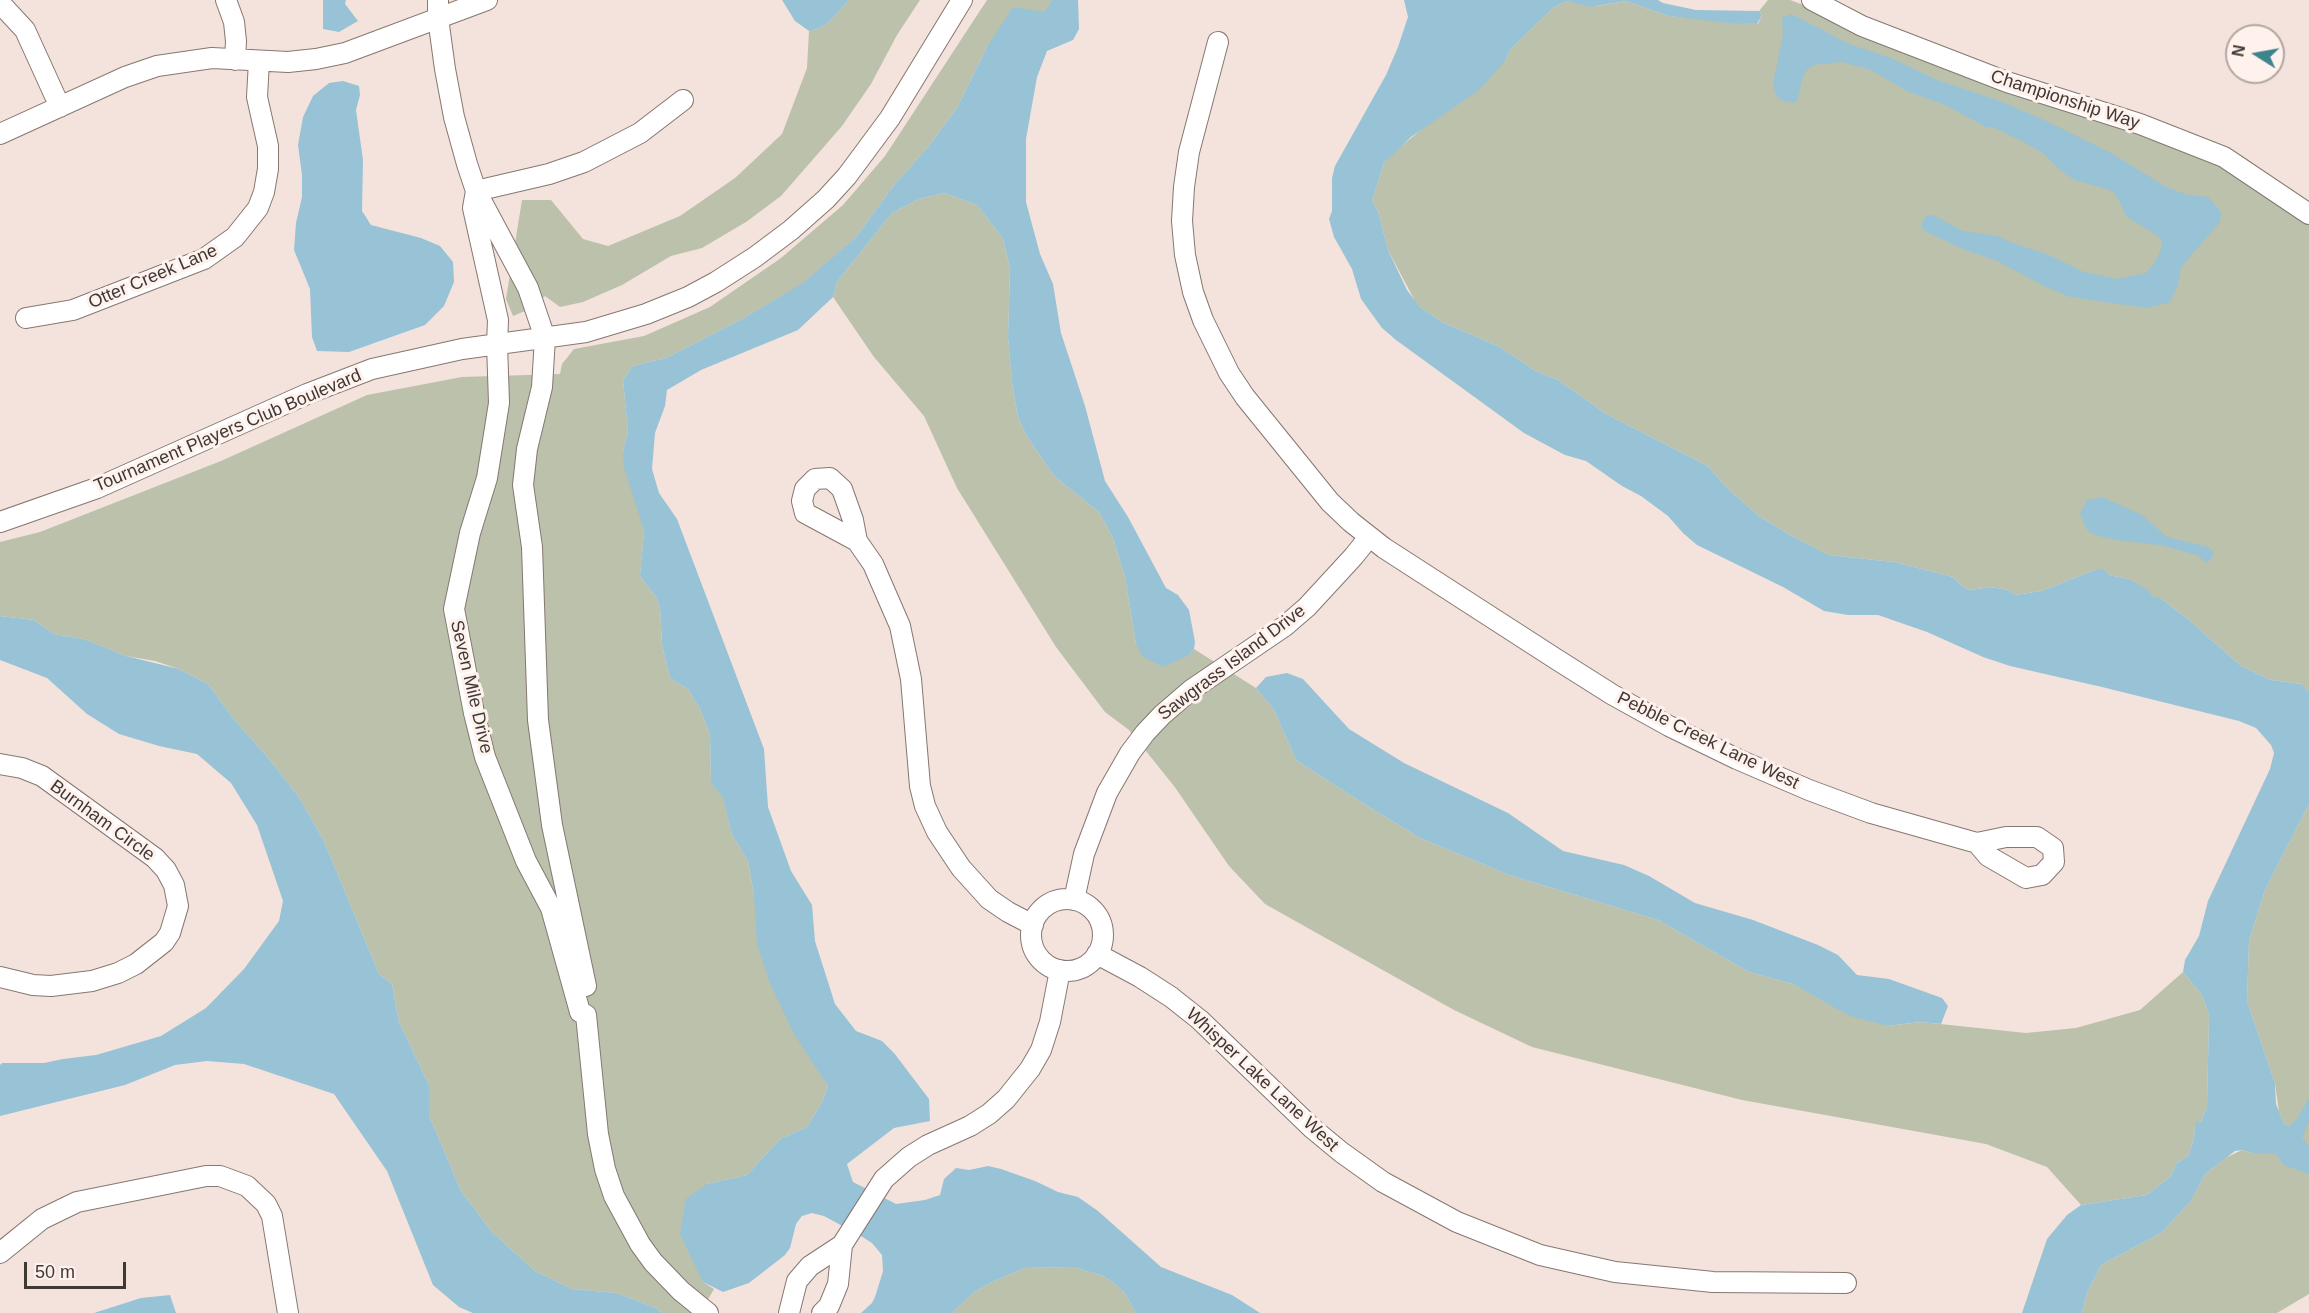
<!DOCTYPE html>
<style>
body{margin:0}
#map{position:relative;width:2309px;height:1313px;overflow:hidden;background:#f4e3dc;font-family:Helvetica,sans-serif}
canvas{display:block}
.north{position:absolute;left:2225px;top:24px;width:60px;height:60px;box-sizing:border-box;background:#fff1ec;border:2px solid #b2a7a3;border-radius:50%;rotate:281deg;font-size:16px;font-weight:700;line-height:24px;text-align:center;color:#3f3936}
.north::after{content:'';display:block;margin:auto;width:21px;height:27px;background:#3d858d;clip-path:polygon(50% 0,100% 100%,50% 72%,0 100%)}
.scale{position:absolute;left:24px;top:1262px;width:102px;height:27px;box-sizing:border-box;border:3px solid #3f3936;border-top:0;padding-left:8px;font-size:18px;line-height:21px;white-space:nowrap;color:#3f3936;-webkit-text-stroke:4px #fff1ec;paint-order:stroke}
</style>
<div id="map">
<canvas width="2309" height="1313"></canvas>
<div class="north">N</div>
<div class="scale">50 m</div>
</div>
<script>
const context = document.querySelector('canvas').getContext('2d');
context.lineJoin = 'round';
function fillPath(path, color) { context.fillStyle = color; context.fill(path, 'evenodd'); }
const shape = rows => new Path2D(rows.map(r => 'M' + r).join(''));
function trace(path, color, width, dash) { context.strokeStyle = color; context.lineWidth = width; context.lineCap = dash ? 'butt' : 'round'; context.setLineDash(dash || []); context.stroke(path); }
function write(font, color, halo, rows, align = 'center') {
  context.font = font + ' Helvetica,sans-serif'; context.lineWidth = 6; context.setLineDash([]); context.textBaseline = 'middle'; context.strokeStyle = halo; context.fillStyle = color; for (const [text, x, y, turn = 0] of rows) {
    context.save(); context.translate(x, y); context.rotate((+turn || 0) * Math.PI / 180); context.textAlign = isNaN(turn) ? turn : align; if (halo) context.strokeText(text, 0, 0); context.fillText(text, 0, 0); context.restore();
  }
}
const green = shape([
 [849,0,920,0,897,35,871,84,842,126,781,196,746,222,702,248,671,256,622,285,583,302,560,307,545,296,525,311,513,316,506,299,522,200,551,200,583,239,608,246,680,216,735,178,782,134,807,68,809,31,820,28,830,21],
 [987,0,1052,0,1046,13,987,47,957,108,928,147,894,185,856,237,803,284,744,318,666,358,633,366,623,380,628,431,623,451,644,531,640,576,656,597,660,607,662,645,670,678,688,689,700,709,710,735,711,783,723,797,732,835,748,861,754,895,819,1071,828,1086,822,1102,807,1127,780,1139,747,1175,707,1184,703,1282,714,1289,700,1313,662,1313,656,1308,617,1293,572,1289,535,1271,492,1232,461,1191,429,1115,429,1085,399,1022,392,984,379,974,324,841,299,797,269,759,233,718,208,684,179,669,155,661,126,656,84,639,54,634,34,620,0,616,0,542,40,532,221,461,367,395,462,377,560,374,562,364,574,349,644,336,710,307,781,258,843,205,885,156],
 [1768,0,1790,0,2196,150,2309,211,2309,692,2302,684,2271,680,2241,666,2189,620,2159,597,2153,597,2129,579,2109,575,2104,569,2097,569,2041,591,2015,595,2009,590,1990,587,1971,590,1963,587,1953,577,1894,562,1829,555,1790,535,1759,516,1727,488,1708,466,1608,415,1558,380,1534,370,1500,347,1442,322,1420,307,1415,301,1388,250,1378,211,1372,201,1384,163,1394,152,1506,60,1510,50,1554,7,1567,1,1597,6,1626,1,1668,16,1755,24,1758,24,1762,15,1759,11],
 [944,193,977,205,1003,239,1010,268,1008,337,1012,383,1018,417,1026,435,1054,476,1099,512,1113,538,1125,577,1136,644,1189,655,1194,649,1256,688,1274,710,1296,760,1372,809,1420,838,1509,875,1658,920,1749,972,1793,984,1821,999,1888,1026,1921,1022,2026,1033,2076,1028,2140,1010,2183,972,2202,995,2209,1015,2207,1107,2201,1122,2195,1124,2194,1139,2188,1156,2176,1164,2171,1176,2147,1195,2081,1205,2047,1167,1986,1144,1742,1100,1532,1047,1454,1010,1265,904,1229,866,1174,786,1129,730,1105,712,1056,647,957,488,924,416,874,357,833,297,837,282,892,213,919,199],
 [2309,804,2309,1294,2277,1313,2082,1313,2087,1293,2101,1265,2161,1233,2191,1201,2205,1174,2227,1157,2242,1150,2255,1154,2289,1126,2284,1124,2279,1112,2275,1083,2247,1001,2249,941,2265,890],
 [1073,1267,1103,1276,1114,1283,1124,1292,1136,1313,952,1313,973,1293,990,1283,1025,1268]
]);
const water = shape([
 [323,0,346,0,345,4,358,21,339,32,323,29],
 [782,0,849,0,830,21,820,28,809,31,795,21],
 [1052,0,1078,0,1079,29,1073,40,1047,51,1037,77,1026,139,1026,202,1040,254,1053,284,1061,333,1085,406,1105,481,1128,517,1166,588,1178,595,1189,610,1195,642,1194,649,1189,655,1163,667,1142,656,1136,644,1125,577,1113,538,1099,512,1054,476,1026,435,1018,417,1012,383,1008,337,1010,268,1003,239,977,205,944,193,919,199,892,213,837,282,833,297,798,330,701,370,667,390,665,406,655,433,652,469,659,493,677,519,764,749,768,807,791,871,812,905,815,941,835,1004,856,1031,882,1041,894,1053,929,1099,930,1121,894,1128,847,1164,853,1182,896,1204,925,1200,940,1195,944,1179,956,1168,969,1170,988,1166,1001,1169,1035,1181,1058,1192,1078,1197,1098,1211,1161,1267,1232,1295,1260,1313,1136,1313,1124,1292,1114,1283,1103,1276,1073,1267,1025,1268,990,1283,973,1293,952,1313,861,1313,872,1303,875,1297,883,1271,882,1255,872,1243,861,1236,824,1216,812,1213,802,1216,796,1224,790,1248,785,1255,749,1283,723,1292,703,1282,680,1234,686,1199,707,1184,747,1175,780,1139,807,1127,822,1102,828,1086,794,1034,769,981,757,943,754,895,748,861,732,835,723,798,711,783,710,735,700,709,688,689,670,678,662,645,660,607,656,597,640,576,644,531,624,467,623,451,628,431,623,380,633,366,666,358,744,318,803,283,856,237,894,185,928,147,957,108,987,47,1013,7,1045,12],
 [1404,0,1658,0,1663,3,1696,10,1759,11,1762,15,1757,24,1729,23,1668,16,1626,1,1590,7,1567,1,1554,7,1510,50,1506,60,1479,90,1411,137,1384,163,1372,201,1378,211,1388,250,1407,290,1420,307,1442,322,1500,347,1534,370,1558,380,1608,415,1708,466,1727,488,1759,516,1790,535,1829,555,1894,562,1953,577,1963,587,1971,590,1990,587,2009,590,2015,595,2041,591,2097,569,2104,569,2109,575,2129,579,2148,590,2153,597,2159,597,2189,620,2241,666,2271,680,2302,684,2309,692,2309,804,2265,890,2249,941,2247,1001,2275,1083,2276,1104,2284,1124,2290,1126,2297,1119,2309,1098,2309,1121,2302,1137,2309,1147,2309,1174,2284,1165,2276,1154,2255,1154,2242,1150,2235,1151,2205,1174,2191,1201,2161,1233,2101,1265,2087,1293,2082,1313,2022,1313,2047,1239,2067,1215,2081,1205,2147,1195,2171,1176,2176,1164,2188,1156,2194,1139,2195,1123,2201,1122,2207,1107,2209,1015,2202,995,2183,972,2185,960,2199,936,2208,901,2270,769,2274,753,2271,745,2256,728,2239,721,2102,687,2010,666,1983,657,1927,632,1878,615,1848,615,1824,611,1783,587,1697,545,1683,533,1668,516,1641,496,1622,486,1586,461,1565,455,1524,433,1396,340,1382,328,1361,299,1352,269,1334,237,1329,219,1332,211,1332,178,1335,166,1386,75,1398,47,1408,17],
 [1791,14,1849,44,1891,58,1937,80,1997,100,2042,119,2111,153,2166,187,2188,195,2208,197,2221,212,2220,222,2181,267,2178,286,2170,302,2147,308,2070,297,2046,287,1997,261,1968,251,1926,232,1922,228,1922,223,1926,216,1933,215,1963,231,1998,236,2010,242,2049,255,2084,272,2117,279,2146,273,2154,264,2162,247,2161,240,2158,236,2127,217,2116,195,2110,190,2074,180,2060,170,2043,153,2020,140,1995,128,1986,127,1945,105,1907,91,1871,70,1842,62,1813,65,1807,70,1803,77,1797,101,1794,103,1781,100,1776,95,1773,84,1783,35,1782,18],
 [343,81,359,86,360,95,356,110,363,160,362,211,371,225,421,238,440,246,453,262,454,282,444,306,425,325,349,352,317,351,312,337,310,289,294,250,296,223,302,197,302,175,298,145,303,117,313,96,329,83],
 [2102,497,2142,515,2167,537,2208,547,2214,552,2211,559,2207,563,2197,555,2160,545,2116,540,2095,535,2087,530,2080,514,2087,500],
 [0,616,34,620,54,634,84,639,126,656,179,669,208,684,233,718,269,759,299,797,324,841,379,974,392,984,399,1022,429,1085,429,1115,461,1191,492,1232,535,1271,572,1289,617,1293,656,1308,662,1313,473,1313,459,1307,433,1285,387,1171,334,1094,244,1064,207,1061,175,1065,125,1085,0,1116,0,1065,2,1063,44,1063,63,1059,96,1055,161,1036,206,1008,244,969,279,921,283,901,257,825,231,783,197,754,159,746,119,734,87,714,47,678,0,660],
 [1287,673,1303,679,1349,729,1404,763,1508,813,1563,851,1624,865,1649,876,1695,903,1753,920,1818,945,1838,955,1857,975,1889,979,1942,998,1948,1006,1941,1024,1920,1022,1888,1026,1850,1016,1793,984,1749,972,1658,920,1509,875,1420,838,1372,809,1296,760,1274,710,1256,688,1266,677],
 [170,1295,176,1313,94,1313,141,1298]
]);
const minor = shape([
 [226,0,234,22,236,41,235,60],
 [438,0,438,18,445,69,454,117,467,164,476,191,528,288,545,338,542,387,527,449,523,485,532,547,538,720,552,825,586,986],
 [1812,0,1862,26,2007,82,2140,124,2224,157,2309,214],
 [0,3,25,30,60,107],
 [1218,42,1189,152,1184,187,1182,221,1185,255,1193,292,1203,320,1229,373,1245,397,1330,502,1351,522,1384,548,1556,659,1613,695,1669,726,1737,759,1809,790,1871,813,1977,843,2006,837,2037,837,2053,848,2054,862,2042,875,2026,878,1988,856,1977,843],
 [0,134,125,77,157,66,212,58,288,62,316,59,345,53,487,0],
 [476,191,473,208,498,320,497,344,499,403,487,478,470,533,454,609,474,713,485,757,526,861,551,908,580,1012,586,1015,598,1134,605,1169,614,1196,640,1244,653,1262,681,1291,708,1313],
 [476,191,549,174,584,162,640,133,683,100],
 [26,318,73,310,204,259,235,237,258,208,264,192,268,169,268,146,257,97,259,61],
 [0,522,97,488,307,394,372,369,462,349,586,332,646,314,688,297,716,282,755,257,791,230,826,199,847,176,890,118,962,0],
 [857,541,805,513,802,501,805,489,815,479,830,478,842,489,853,520,857,541,873,564,900,626,911,679,920,786,925,806,937,832,961,868,989,899,1008,912,1033,925],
 [0,764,22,768,42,776,155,858,166,870,174,885,178,906,170,933,164,942,136,964,118,973,92,981,51,986,33,985,0,977],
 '1031 935a36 36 0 1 1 72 0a36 36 0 1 1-72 0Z',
 [1074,900,1084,854,1107,793,1130,753,1145,733,1162,715,1191,690,1285,626,1307,607,1354,556,1369,537],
 [1097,954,1140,977,1171,997,1200,1020,1312,1128,1341,1152,1383,1182,1457,1222,1540,1255,1615,1272,1713,1282,1846,1283],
 [0,1253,42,1219,77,1202,206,1176,220,1176,247,1186,266,1204,272,1216,288,1313],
 [789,1313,797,1281,810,1266,842,1245],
 [822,1313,829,1306,838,1284,842,1245,884,1179,909,1157,928,1145,970,1126,989,1114,1006,1099,1030,1069,1041,1050,1050,1022,1060,970]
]);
const streetNames = [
 ["Championship Way",2065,100,18],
 ["Otter Creek Lane",153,277,-23],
 ["Tournament Players Club Boulevard",228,431,-23],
 ["Sawgrass Island Drive",1232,663,-37],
 ["Seven Mile Drive",471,687,77],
 ["Pebble Creek Lane West",1708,741,26],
 ["Burnham Circle",102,821,36],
 ["Whisper Lake Lane West",1262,1080,43]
];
fillPath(green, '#bbc1aa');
fillPath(water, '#98c2d6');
trace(minor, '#867771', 22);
trace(minor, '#fff', 20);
write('18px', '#3f3936', '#fff1ec', streetNames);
</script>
